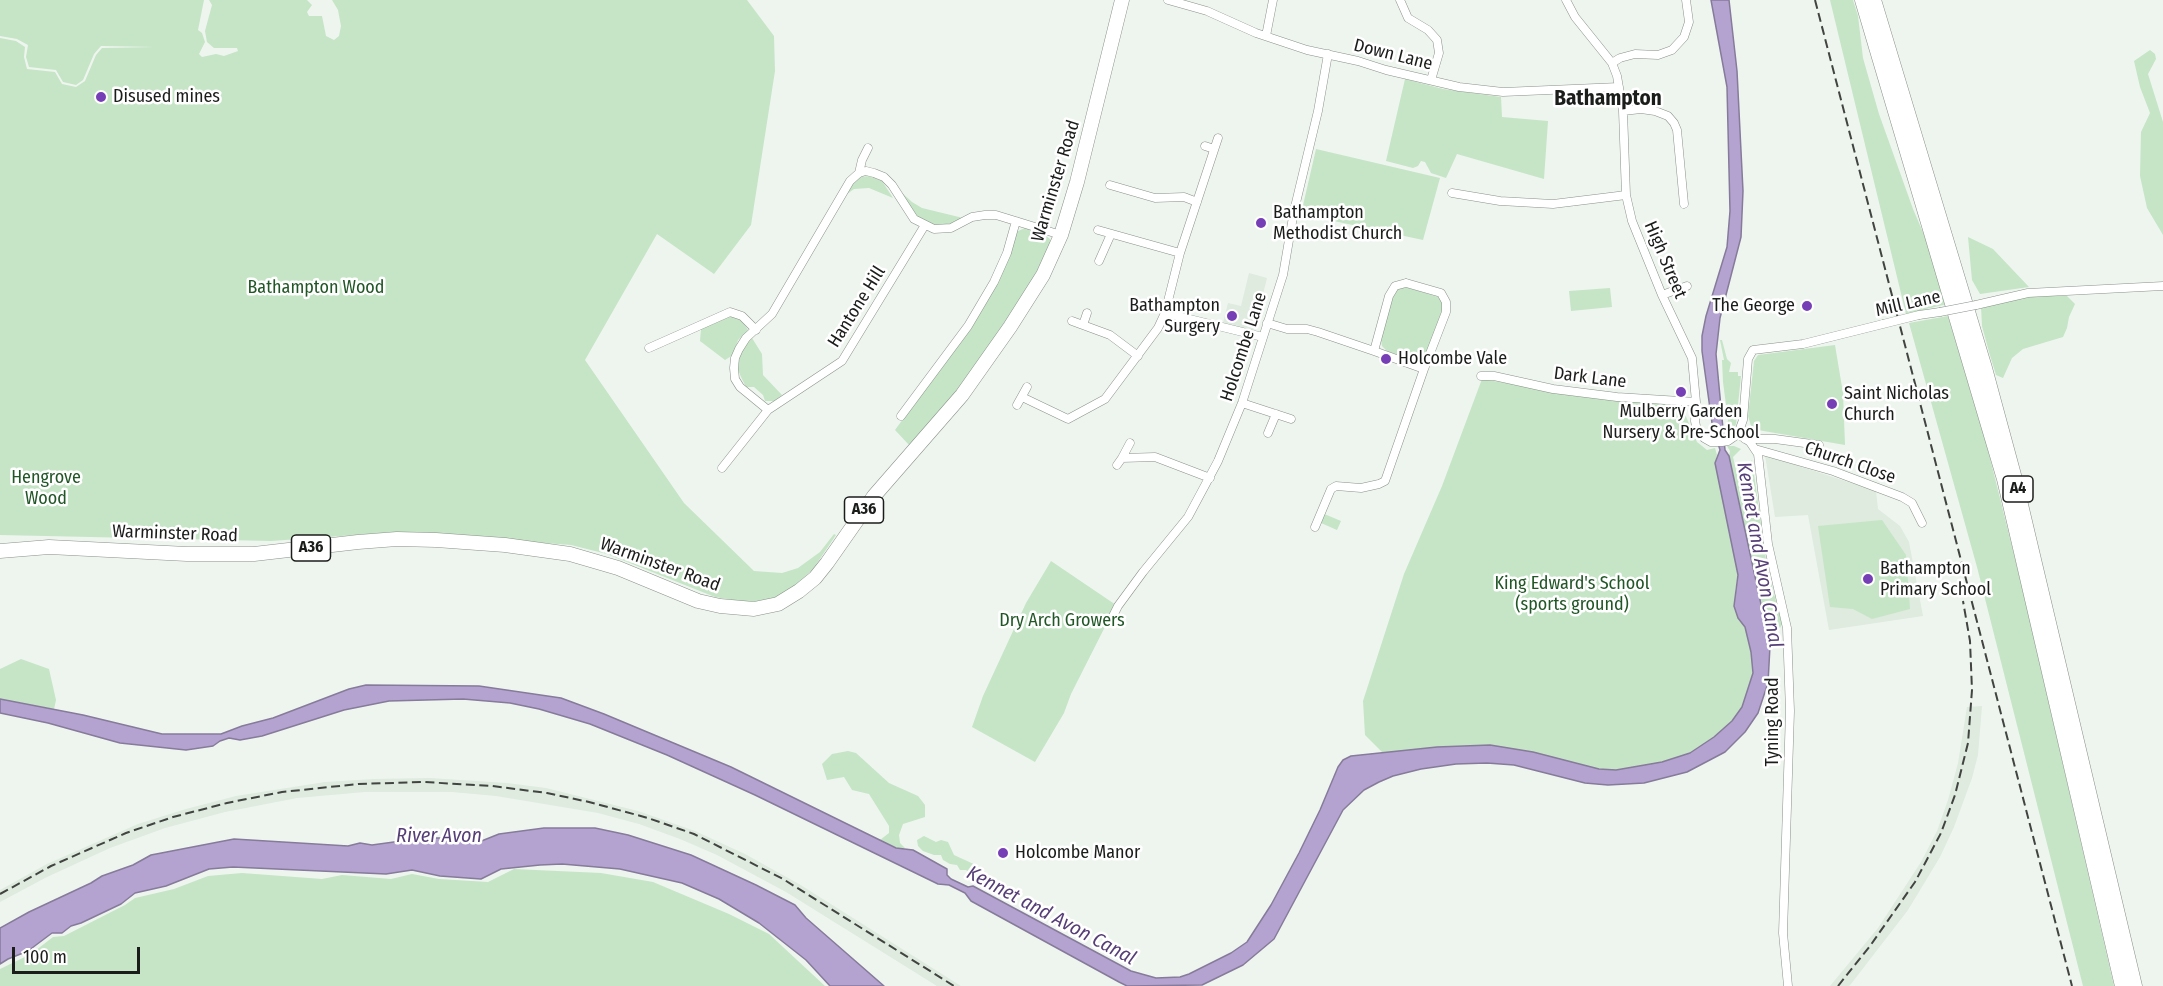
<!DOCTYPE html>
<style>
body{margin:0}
#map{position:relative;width:2163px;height:986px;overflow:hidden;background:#eef5ee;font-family:"Fira Sans Condensed",sans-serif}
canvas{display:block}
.scale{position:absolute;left:12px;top:947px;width:128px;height:27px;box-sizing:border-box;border:3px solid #1b1d1b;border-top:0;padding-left:8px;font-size:18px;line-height:21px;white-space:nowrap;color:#1b1d1b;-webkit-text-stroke:4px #fff;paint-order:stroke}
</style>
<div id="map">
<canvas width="2163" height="986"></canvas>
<div class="scale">100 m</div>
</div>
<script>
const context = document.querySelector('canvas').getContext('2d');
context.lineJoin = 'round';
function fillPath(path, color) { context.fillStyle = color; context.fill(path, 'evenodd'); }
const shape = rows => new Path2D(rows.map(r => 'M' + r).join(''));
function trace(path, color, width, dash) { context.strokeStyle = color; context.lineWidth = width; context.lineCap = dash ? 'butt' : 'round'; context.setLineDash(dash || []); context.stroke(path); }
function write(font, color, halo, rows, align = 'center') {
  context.font = font + ' "Fira Sans Condensed",sans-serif'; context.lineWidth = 5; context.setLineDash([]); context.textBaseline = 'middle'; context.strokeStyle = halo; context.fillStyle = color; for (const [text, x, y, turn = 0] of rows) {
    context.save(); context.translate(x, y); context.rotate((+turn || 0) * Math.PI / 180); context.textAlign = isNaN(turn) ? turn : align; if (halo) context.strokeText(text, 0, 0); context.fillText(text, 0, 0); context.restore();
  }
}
const built = shape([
 [1249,273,1267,278,1254,331,1223,323,1228,303,1241,306],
 [1765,455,1876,491,1878,509,1900,526,1909,542,1923,616,1829,630,1808,515,1775,517],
 [1982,706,1978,755,1972,778,1954,827,1940,857,1908,910,1851,984,1849,986,1830,986,1878,928,1921,862,1937,831,1948,800,1958,763,1967,707],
 [430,778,507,783,546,788,638,811,695,831,745,854,799,884,961,986,937,986,786,892,717,855,680,839,639,824,598,813,496,796,452,792,365,792,297,798,225,812,165,828,110,848,47,877,0,902,0,890,47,864,138,824,186,809,236,796,325,782,374,779]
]);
const green = shape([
 [0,0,204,0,198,30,202,33,205,42,199,54,202,57,216,54,224,56,238,51,237,48,214,48,207,42,205,31,212,5,209,0,307,0,312,5,307,12,309,16,322,16,326,36,334,40,339,36,341,26,338,10,332,0,747,0,774,36,775,71,751,225,714,274,657,234,585,360,684,503,754,571,782,573,798,568,820,552,834,534,836,535,813,569,797,584,786,593,772,599,757,601,739,601,715,597,607,554,571,545,397,532,271,541,0,535,0,38,16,41,25,47,24,57,27,69,55,72,62,84,76,87,85,81,96,55,102,48,155,47,101,46,94,54,83,80,76,85,63,82,56,70,29,67,26,57,28,45,17,39,0,36],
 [1830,0,1853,0,1858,16,1863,58,1879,114,1913,209,1934,258,1947,304,1906,314],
 [2150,50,2155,54,2156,59,2148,74,2163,122,2163,235,2147,208,2140,176,2141,132,2150,113,2140,87,2134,61],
 [1405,79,1443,89,1501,97,1502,117,1548,121,1544,179,1457,154,1446,178,1431,173,1425,162,1421,161,1418,166,1413,168,1386,161],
 [1316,149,1440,178,1423,240,1301,214],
 [869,176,882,181,893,198,869,188,854,189,843,197,852,182,860,177],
 [900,191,912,202,922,208,963,218,958,222,942,225,933,225,920,220],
 [1025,228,1045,235,1050,239,1050,248,1038,271,995,340,950,403,910,446,895,430,971,326,1016,232],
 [1968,237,1993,249,2029,287,1980,294,1972,280],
 [1406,287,1438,297,1443,302,1442,311,1427,352,1420,360,1415,361,1387,351,1382,346,1381,340,1392,297,1397,289],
 [1610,288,1612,307,1571,311,1569,291],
 [2031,296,2067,296,2075,304,2069,317,2067,328,2063,337,2023,349,2012,358,2003,378,1996,375,1989,352,1982,326,1981,307],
 [731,316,740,318,748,330,738,340,733,355,725,360,700,341,701,329],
 [1948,316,1987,446,2023,591,2114,986,2083,986,1977,567,1909,323],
 [752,338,762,354,763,375,782,395,774,401,765,401,763,395,754,387,746,387,741,377,738,370,740,353],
 [1720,340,1722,340,1727,359,1731,363,1729,372,1738,372,1738,376,1741,376,1736,424,1733,431,1725,436,1728,420,1723,382,1722,360,1724,360],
 [1835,345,1843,393,1845,445,1752,429,1748,416,1754,361,1758,355],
 [1482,379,1552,391,1674,402,1684,412,1697,442,1707,450,1715,448,1717,455,1715,463,1738,575,1735,592,1738,618,1745,627,1751,652,1753,673,1742,707,1732,721,1714,738,1690,753,1663,762,1616,770,1599,769,1533,752,1490,745,1383,753,1365,735,1363,701,1404,574,1442,486],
 [1727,446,1734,446,1741,449,1733,457,1738,479,1743,478,1744,470,1752,460,1767,567,1782,624,1780,628,1768,631,1729,456,1730,451],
 [1322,513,1341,521,1337,530,1321,523],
 [1882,520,1906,555,1910,609,1872,619,1853,609,1830,607,1818,526],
 [1051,561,1116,605,1071,694,1064,713,1035,762,972,727,983,696,1026,603],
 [21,659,49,669,56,700,54,709,0,699,0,669],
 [848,751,856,753,889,783,918,796,925,805,925,817,903,824,899,835,900,843,905,848,896,848,880,840,889,833,889,826,869,794,852,790,844,777,827,780,822,764,832,754],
 [924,836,936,842,941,840,948,842,954,855,978,866,984,873,982,876,975,877,966,870,960,870,957,865,950,864,943,860,941,855,934,855,923,851,918,846,917,840],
 [514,869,601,873,653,882,729,914,769,934,825,986,0,986,0,969,31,954,53,937,64,936,125,905,135,898,174,889,208,876,242,873,322,879,342,875,391,879,412,874,439,879,488,882]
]);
const water = shape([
 [1711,0,1729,0,1737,71,1743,191,1741,237,1720,318,1716,354,1725,450,1729,456,1770,646,1768,683,1758,713,1745,732,1725,752,1687,772,1644,783,1608,785,1585,783,1514,765,1487,763,1456,764,1421,769,1393,776,1379,782,1364,790,1343,810,1274,939,1243,965,1202,985,1127,986,1119,982,971,901,965,893,949,885,938,884,755,795,667,755,590,724,539,709,510,703,463,699,389,701,344,710,262,736,240,740,229,738,220,741,213,746,186,750,120,743,48,723,0,713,0,699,83,715,162,734,221,734,242,726,273,718,349,689,366,685,479,686,561,698,604,714,731,767,896,848,913,850,947,869,947,875,951,879,968,887,973,886,1131,971,1156,978,1180,977,1189,974,1231,953,1247,942,1271,905,1299,853,1320,810,1338,767,1343,760,1351,756,1437,747,1490,745,1533,752,1599,769,1616,770,1662,762,1690,753,1714,737,1732,721,1742,707,1753,673,1751,652,1745,627,1738,618,1734,606,1738,575,1715,463,1720,450,1712,423,1702,351,1702,336,1706,316,1727,247,1730,211,1727,87,1711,0],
 [544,828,595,828,628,835,691,855,756,885,795,905,806,918,884,986,830,986,806,960,759,923,719,899,682,883,620,869,562,864,540,865,501,869,481,879,440,876,412,870,386,874,233,867,209,869,166,886,135,893,121,904,81,923,71,926,62,933,52,933,28,951,8,959,0,964,0,928,29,912,91,883,102,876,133,865,151,855,234,839,348,846,360,843,372,845,423,838,449,838,479,842,499,834,544,828]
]);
const street = shape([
 [1168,0,1207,11,1256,33,1307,50,1358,61,1386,70,1459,87,1503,92,1619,87],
 [1400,0,1408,18,1428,30,1437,40,1439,53,1431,80],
 [1566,0,1575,17,1612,63,1617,76,1623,111,1626,195,1632,221,1662,295,1692,358,1696,402,1695,421,1697,431,1704,438,1711,442,1722,442,1728,441,1738,434,1743,420,1748,359,1753,350,1803,344,1883,324],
 [1266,36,1273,0],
 [1612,63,1620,58,1635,54,1658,55,1672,50,1684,37,1689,22,1686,0],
 [1623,111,1641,109,1655,111,1668,116,1674,123,1677,130,1684,204],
 [1218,138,1180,253,1165,313,1263,337],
 [1205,146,1214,149],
 [859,173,862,160,868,148],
 [1110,185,1155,198,1184,197,1197,202],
 [1452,193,1500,201,1553,204,1626,195],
 [925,225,842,361,768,410,740,387,735,379,734,368,735,358,739,349,746,338,772,314,850,181,859,173,866,171,874,173,884,177,892,185,914,219,934,229,951,228,972,217,985,215,996,215,1061,235],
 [1098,230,1180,253],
 [1099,261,1111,234],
 [1406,283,1441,293,1446,302,1446,312,1424,369,1374,351,1389,296,1395,286,1406,283],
 [1662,295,1687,286],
 [1976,305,2028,293,2163,286],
 [1919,315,1940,312],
 [1072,321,1110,335,1138,356],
 [1267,323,1287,329,1307,329,1318,332,1374,351],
 [1083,325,1087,313],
 [649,348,730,312,742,316,756,330],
 [1481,376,1494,376,1553,389,1617,397,1696,402],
 [1022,397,1068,419,1105,399,1158,328,1165,313],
 [1242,403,1291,419],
 [1017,405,1027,387],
 [901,416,968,326,994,282,1007,253,1016,221],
 [1268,433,1276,414],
 [1738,434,1750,442,1758,454,1768,544,1787,628,1790,711,1783,933,1788,986],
 [1745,439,1775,439,1819,445],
 [1755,449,1833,471,1902,497,1912,503,1922,523],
 [1122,458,1130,443],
 [1117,465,1122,458,1155,457,1210,478],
 [722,468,768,410],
 [1315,527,1331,489,1336,486,1361,488,1379,484,1385,481,1424,369],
 [1112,618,1118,606,1143,572,1188,517,1218,461,1242,403,1283,275,1294,211,1318,111,1328,54]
]);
const highway = shape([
 [1862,0,2004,479,2122,986],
 [1874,0,1985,368,2014,475,2135,986],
 [0,551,49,547,187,554,254,554,358,542,397,539,436,540,505,545,570,554,618,568,698,601,720,606,754,609,778,604,799,591,815,578,827,563,874,496,962,395,1010,327,1043,275,1061,235,1077,182,1122,0]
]);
const rail = shape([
 [1815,0,2072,986],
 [0,894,51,866,126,833,173,817,227,803,282,792,358,784,424,782,492,786,547,793,589,802,648,818,694,834,783,879,954,986],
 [1838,986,1870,946,1915,882,1941,833,1955,795,1968,743,1972,690,1970,641,1963,601]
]);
const streetBridge = shape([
 [1940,312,1976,305],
 [1883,324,1919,315]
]);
const markers = [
 [101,97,6,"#773fb5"],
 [1261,223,6,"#773fb5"],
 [1807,306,6,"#773fb5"],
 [1232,316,6,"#773fb5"],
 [1386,359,6,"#773fb5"],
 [1681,392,6,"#773fb5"],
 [1832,404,6,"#773fb5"],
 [1868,579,6,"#773fb5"],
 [1003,853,6,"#773fb5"]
];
const shields = [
 [2018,489,30],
 [864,510,39],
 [311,548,39]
];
const shieldNames = [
 ["A4",2018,489],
 ["A36",864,510],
 ["A36",311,548]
];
const streetNames = [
 ["Down Lane",1393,55,14],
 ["Warminster Road",1056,181,-73],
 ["High Street",1665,260,67],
 ["Mill Lane",1908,304,-13],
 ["Hantone Hill",857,307,-58],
 ["Holcombe Lane",1244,347,-72],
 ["Dark Lane",1590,378,7],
 ["Church Close",1850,463,19],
 ["Warminster Road",175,534,2],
 ["Warminster Road",660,565,20],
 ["Tyning Road",1773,722,-90]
];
const poiNames = [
 ["Disused mines",113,97],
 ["Bathampton",1273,213],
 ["Methodist Church",1273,234],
 ["Bathampton",1220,306,"right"],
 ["Surgery",1220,327,"right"],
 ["The George",1795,306,"right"],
 ["Holcombe Vale",1398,359],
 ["Saint Nicholas",1844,394],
 ["Church",1844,415],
 ["Mulberry Garden",1681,412,"center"],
 ["Nursery & Pre-School",1681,433,"center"],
 ["Bathampton",1880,569],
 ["Primary School",1880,590],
 ["Holcombe Manor",1015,853]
];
const parkNames = [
 ["Bathampton Wood",316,288],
 ["Hengrove",46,478],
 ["Wood",46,499],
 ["King Edward's School",1572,584],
 ["(sports ground)",1572,605],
 ["Dry Arch Growers",1062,621]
];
const waterNames = [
 ["Kennet and Avon Canal",1759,555,80],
 ["River Avon",439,836],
 ["Kennet and Avon Canal",1051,916,28]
];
const quarterNames = [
 ["Bathampton",1608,99]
];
fillPath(built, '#deebde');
fillPath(green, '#c5e5c6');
fillPath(water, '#b4a3d0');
trace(water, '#867b9a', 1.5);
trace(street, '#8a918a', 9);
trace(highway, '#8a918a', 15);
trace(street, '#fff', 8);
trace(highway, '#fff', 14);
trace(rail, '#414441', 2, [9, 4.5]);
trace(streetBridge, '#8a918a', 9, []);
trace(streetBridge, '#fff', 8);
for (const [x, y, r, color] of markers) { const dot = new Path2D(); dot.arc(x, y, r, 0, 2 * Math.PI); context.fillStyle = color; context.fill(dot); trace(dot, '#fff', 2); }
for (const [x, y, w] of shields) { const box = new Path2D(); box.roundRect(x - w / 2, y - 13, w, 26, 4.5); context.fillStyle = '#fff'; context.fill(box); trace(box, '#1b1d1b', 1.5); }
write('bold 16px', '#1b1d1b', null, shieldNames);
write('18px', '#1b1d1b', '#fff', streetNames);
write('18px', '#1b1d1b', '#fff', poiNames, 'left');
write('18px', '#215626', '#fff', parkNames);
write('italic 20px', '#563e77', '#fff', waterNames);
write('bold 21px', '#1b1d1b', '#fff', quarterNames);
</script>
